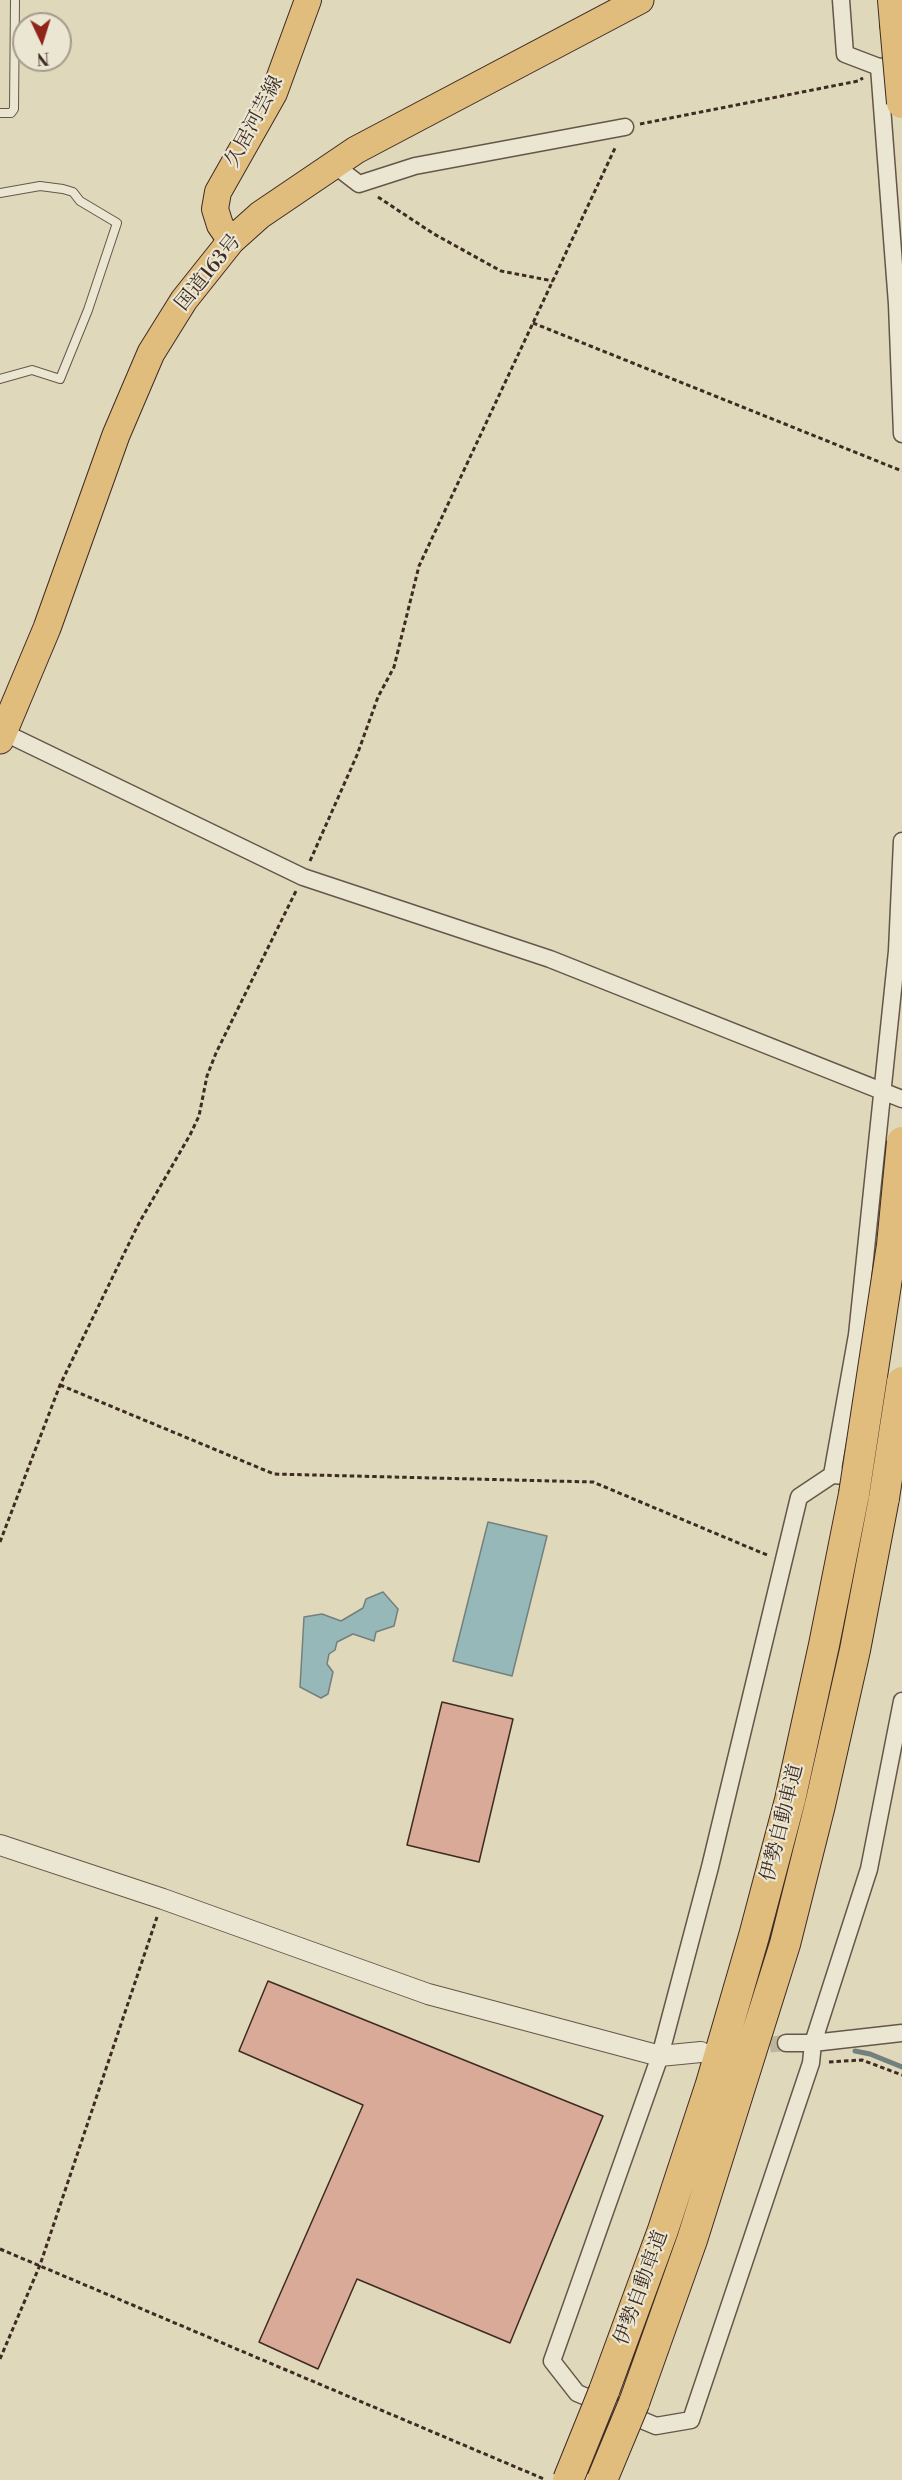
<!DOCTYPE html>
<meta charset="utf-8">
<style>
body{margin:0}
#map{position:relative;width:902px;height:2480px;overflow:hidden;background:#e0d8ba;font-family:"Libre Bodoni",serif}
canvas{display:block}
.north{position:absolute;left:12px;top:12px;width:60px;height:60px;box-sizing:border-box;background:#ebe6d2;border:2px solid #a59b8c;border-radius:50%;rotate:176deg;font-size:16px;font-weight:700;line-height:24px;text-align:center;color:#3d2b24}
.north::after{content:'';display:block;margin:auto;width:21px;height:27px;background:#8f2418;clip-path:polygon(50% 0,100% 100%,50% 72%,0 100%)}
</style>
<div id="map">
<canvas width="902" height="2480"></canvas>
<div class="north">N</div>
</div>
<script>
const context = document.querySelector('canvas').getContext('2d');
context.lineJoin = 'round';
function fillPath(path, color) { context.fillStyle = color; context.fill(path, 'evenodd'); }
const shape = rows => new Path2D(rows.map(r => 'M' + r).join(''));
function trace(path, color, width, dash) { context.strokeStyle = color; context.lineWidth = width; context.lineCap = dash ? 'butt' : 'round'; context.setLineDash(dash || []); context.stroke(path); }
function write(font, color, halo, rows, align = 'center') {
  context.font = font + ' "Libre Bodoni","Noto Serif JP",serif'; context.lineWidth = 4.5; context.setLineDash([]); context.textBaseline = 'middle'; context.strokeStyle = halo; context.fillStyle = color; for (const [text, x, y, turn = 0] of rows) {
    context.save(); context.translate(x, y); context.rotate((+turn || 0) * Math.PI / 180); context.textAlign = isNaN(turn) ? turn : align; if (halo) context.strokeText(text, 0, 0); context.fillText(text, 0, 0); context.restore();
  }
}
const water = shape([
 [488,1522,547,1536,512,1676,453,1661,488,1522],
 [383,1592,398,1609,394,1626,376,1632,374,1641,353,1634,337,1642,335,1650,329,1654,327,1664,333,1672,328,1694,321,1698,300,1687,304,1617,322,1614,341,1621,363,1608,366,1599,383,1592]
]);
const stream = shape([
 [855,2051,870,2054,902,2067]
]);
const building = shape([
 [442,1702,513,1719,479,1862,407,1845,442,1702],
 [268,1981,603,2116,510,2343,357,2279,318,2369,259,2342,363,2105,239,2051,268,1981]
]);
const minorTunnel = shape([
 [746,2047,786,2043]
]);
const path = shape([
 [640,124,858,81,863,78],
 [378,197,434,234,501,271,553,281],
 [533,323,902,471],
 [310,861,357,755,378,697,394,667,419,566,616,146],
 [60,1385,274,1474,593,1482,767,1555],
 [0,1542,60,1385,139,1223,190,1135,199,1116,207,1076,216,1053,296,891],
 [829,2062,862,2060,902,2075],
 [0,2249,544,2479],
 [0,2359,40,2265,157,1917]
]);
const service = shape([
 [0,113,11,113,14,109,15,0],
 [0,193,40,186,63,189,73,192,80,201,117,223,88,310,60,379,32,370,0,379]
]);
const minor = shape([
 [841,0,845,54,879,67,890,66],
 [879,67,897,304,902,434],
 [333,164,359,184,415,166,625,127],
 [3,732,303,877,550,959,902,1099],
 [832,1475,857,1335,897,951,902,841],
 [862,1477,832,1475,799,1497,710,1867,660,2056,552,2361,577,2393,656,2426,691,2420,811,2063,813,2043,869,1869,902,1701],
 [786,2043,813,2043,902,2033]
]);
const tertiary = shape([
 [0,1845,163,1899,428,1994,660,2056,701,2052]
]);
const primary = shape([
 [231,241,220,225,215,209,218,192,274,93,308,0]
]);
const trunk = shape([
 [0,740,47,628,116,435,151,353,184,300,231,241,260,215,356,150,640,0]
]);
const motorway = shape([
 [893,0,895,24],
 [604,2391,663,2230,711,2084,754,1936,790,1800,824,1645,854,1494],
 [634,2403,692,2240,785,1944,820,1805,855,1650,884,1498]
]);
const motorwayBridge = shape([
 [895,24,902,103],
 [854,1494,892,1245,902,1142],
 [884,1498,902,1382],
 [568,2480,604,2391],
 [602,2480,634,2403]
]);
const streetNames = [
 ["久居河芸線",255,122,-62],
 ["国道163号",209,273,-51],
 ["伊勢自動車道",783,1823,-76],
 ["伊勢自動車道",642,2288,-70]
];
fillPath(water, '#97b8b9');
trace(water, '#73807d', 1.5);
trace(stream, '#73807d', 5);
fillPath(building, '#daaa98');
trace(building, '#3d2b24', 1.5);
trace(minorTunnel, '#bfb59c', 16, [16, 8]);
trace(service, '#66564a', 10);
trace(minor, '#66564a', 19);
trace(tertiary, '#66564a', 22);
trace(primary, '#3d2b24', 28);
trace(trunk, '#3d2b24', 29);
trace(motorway, '#3d2b24', 32);
trace(path, '#3d2b24', 3, [4.5, 3]);
trace(service, '#ebe6d2', 8);
trace(minor, '#ebe6d2', 16);
trace(tertiary, '#ebe6d2', 20);
trace(primary, '#e0bc7d', 26);
trace(trunk, '#e0bc7d', 27);
trace(motorway, '#e0bc7d', 30);
trace(motorwayBridge, '#3d2b24', 32, []);
trace(motorwayBridge, '#e0bc7d', 30);
write('20px', '#3d2b24', '#ebe6d2', streetNames);
</script>
